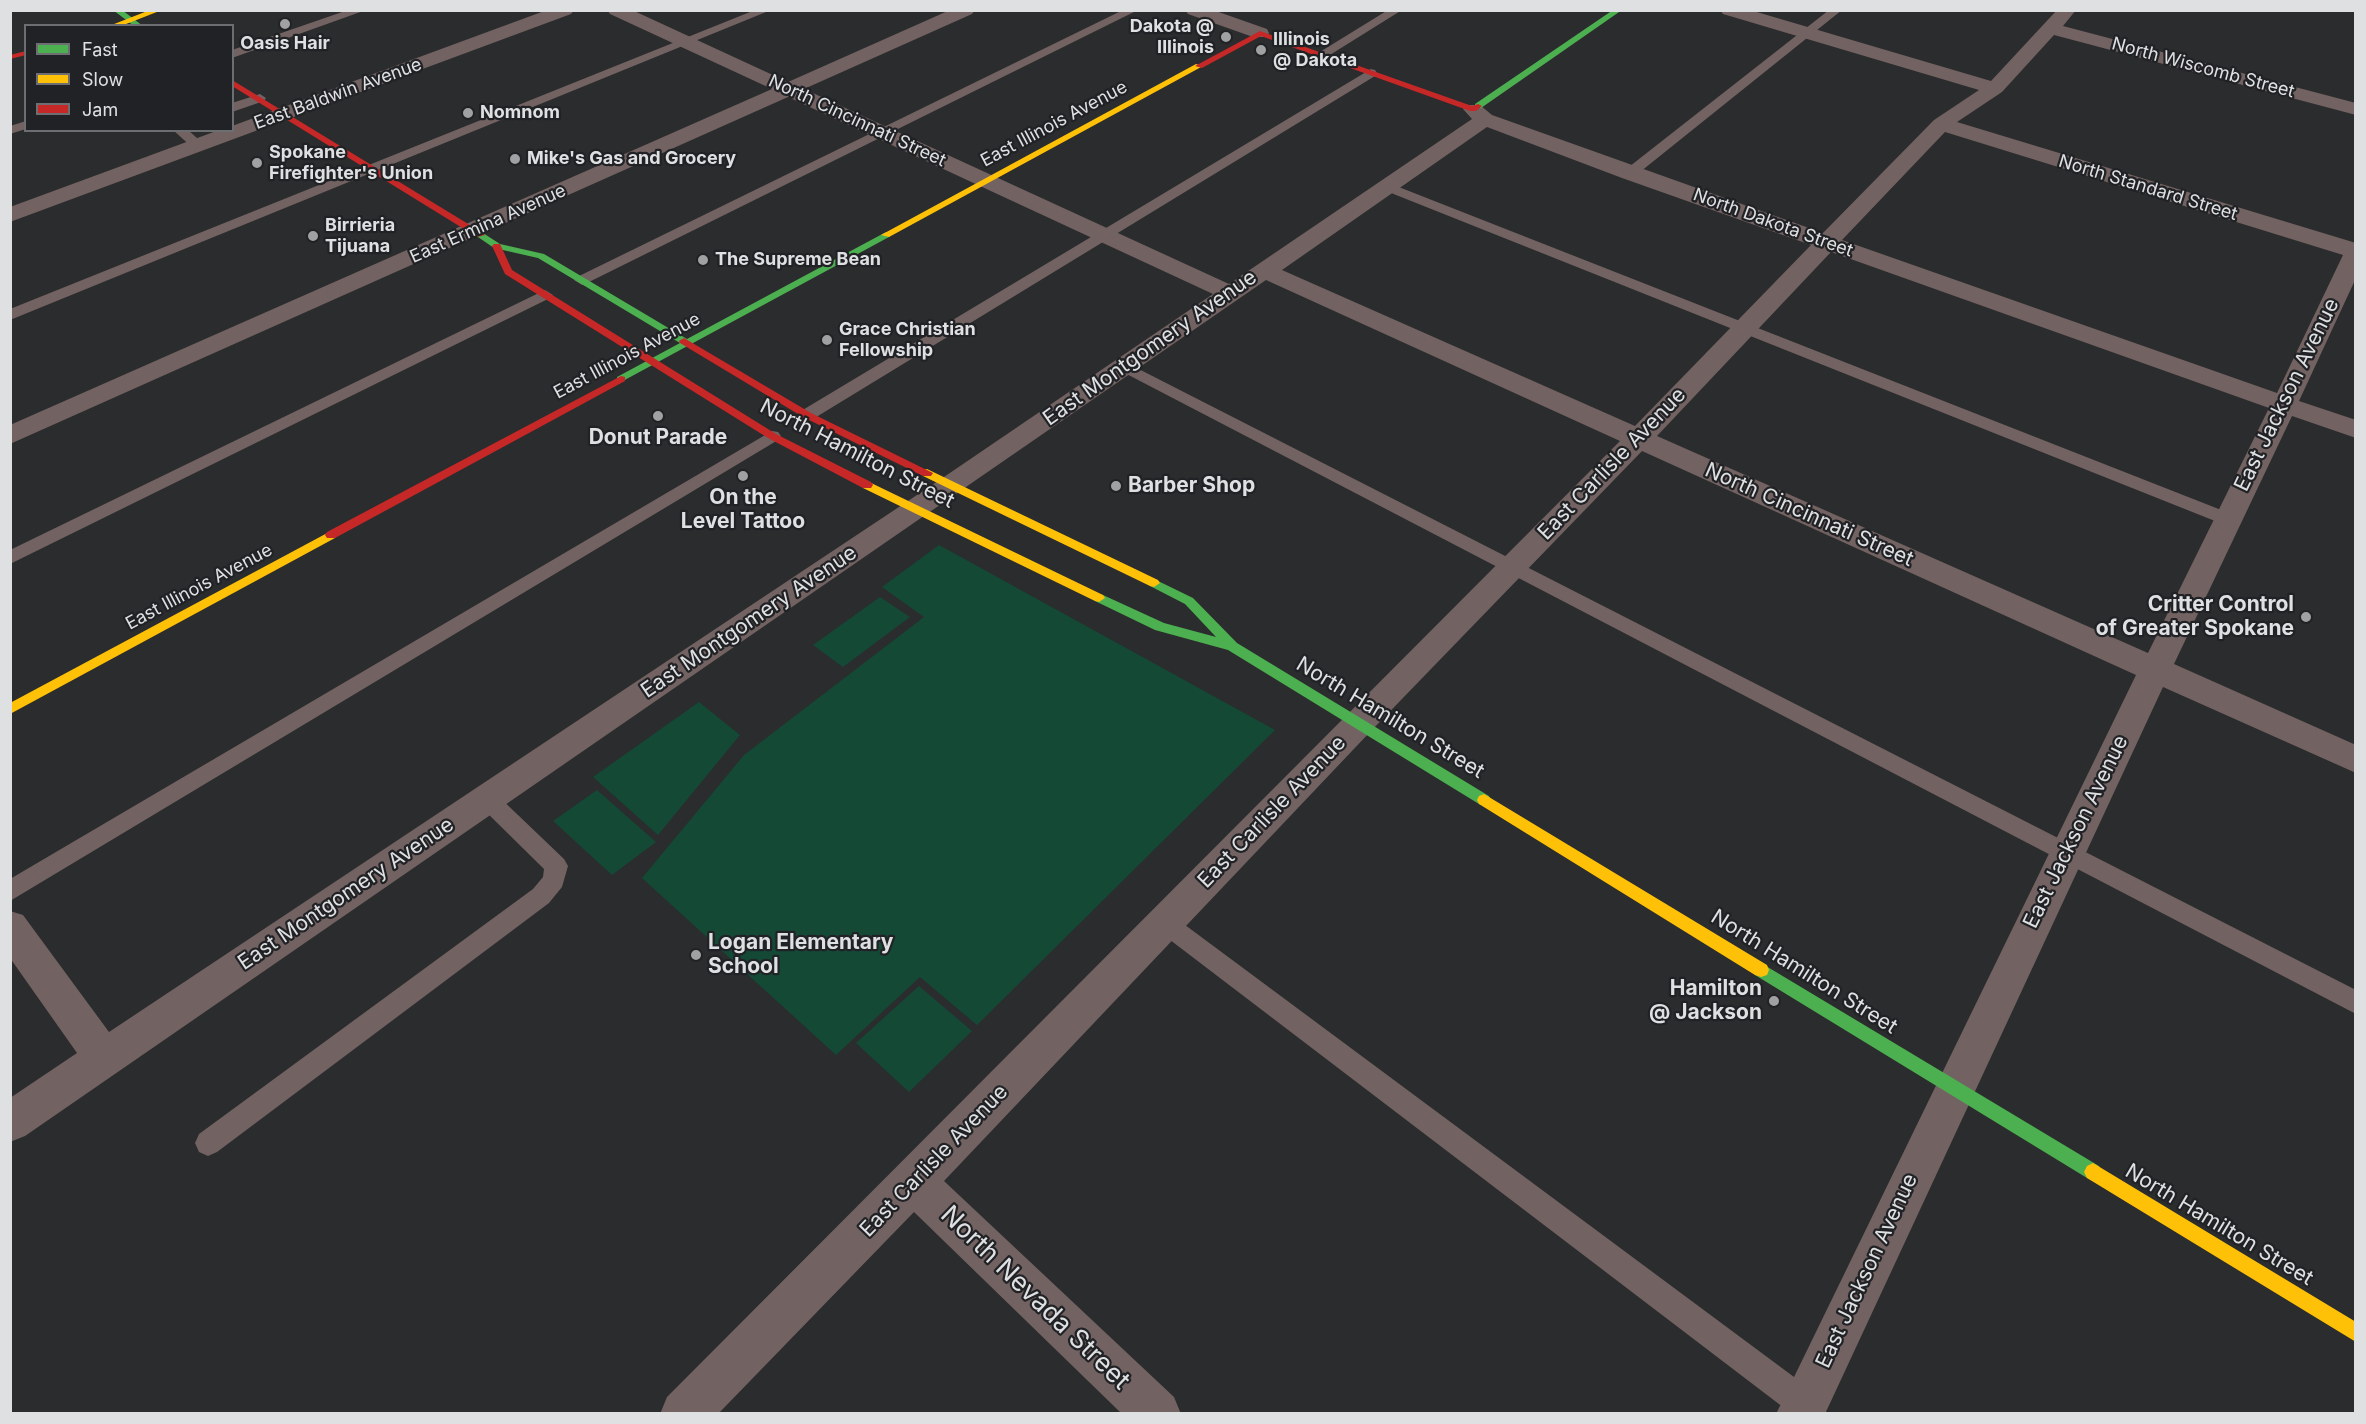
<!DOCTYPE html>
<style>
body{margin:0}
#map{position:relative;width:2366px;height:1424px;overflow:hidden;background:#2b2c2d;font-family:Inter,sans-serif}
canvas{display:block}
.frame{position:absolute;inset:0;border:12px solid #dfe0e2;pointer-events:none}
.legend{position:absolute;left:24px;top:24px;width:210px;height:108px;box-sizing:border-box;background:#212225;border:2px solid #6d6e71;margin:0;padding:8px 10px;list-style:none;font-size:18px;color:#dfe0e2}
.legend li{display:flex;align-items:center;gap:12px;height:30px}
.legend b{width:30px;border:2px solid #6d6e71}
</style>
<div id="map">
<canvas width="2366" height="1424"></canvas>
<div class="frame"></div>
<ul class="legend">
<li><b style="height:8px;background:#4caf50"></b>Fast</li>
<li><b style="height:8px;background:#ffc107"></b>Slow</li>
<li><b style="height:8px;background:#c62828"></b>Jam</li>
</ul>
</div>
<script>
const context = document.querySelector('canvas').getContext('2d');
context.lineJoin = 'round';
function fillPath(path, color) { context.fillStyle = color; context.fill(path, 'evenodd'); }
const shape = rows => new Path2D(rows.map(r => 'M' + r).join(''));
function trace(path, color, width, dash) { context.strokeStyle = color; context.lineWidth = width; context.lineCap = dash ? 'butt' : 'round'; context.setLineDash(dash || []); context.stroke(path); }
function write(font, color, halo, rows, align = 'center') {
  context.font = font + ' Inter,sans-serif'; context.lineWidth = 4.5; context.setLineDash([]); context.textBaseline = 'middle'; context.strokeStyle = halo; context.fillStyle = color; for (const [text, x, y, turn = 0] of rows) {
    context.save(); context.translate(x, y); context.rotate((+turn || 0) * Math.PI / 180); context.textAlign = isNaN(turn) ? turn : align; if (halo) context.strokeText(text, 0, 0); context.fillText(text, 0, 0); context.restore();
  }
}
const green = shape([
 [939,545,1275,730,977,1025,920,977,836,1055,642,878,744,755,924,617,882,587],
 [880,597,910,617,843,667,813,645],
 [699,702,740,735,658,835,593,777],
 [597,790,656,842,612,875,553,821],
 [919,986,972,1031,909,1092,856,1043]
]);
const lane = shape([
 [348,10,366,10,232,58,232,50,348,10],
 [755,10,771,10,10,320,10,309,755,10],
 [1123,10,1138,10,587,283,582,285,574,280,577,277,1123,10],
 [1388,10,1402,10,1325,58,1321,59,1315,55,1388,10],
 [1829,10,1842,10,1635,176,1625,176,1623,173,1625,170,1829,10],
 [1371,69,1375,70,1377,73,1375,76,813,419,801,419,799,415,801,411,1371,69],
 [260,94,266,98,264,101,232,112,232,103,260,94],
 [26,121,26,129,10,134,10,126,26,121],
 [173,130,188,130,206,146,199,150,194,149,173,130],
 [1386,182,2234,515,2236,519,2234,523,2227,525,2220,523,1381,189,1379,186,1386,182],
 [545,290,553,295,550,298,10,564,10,550,545,290],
 [1123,361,2356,990,2356,1014,1117,369,1115,366,1117,363,1123,361],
 [772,431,778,432,781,436,778,440,10,901,10,879,772,431],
 [487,790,495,793,564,859,568,866,562,887,549,903,217,1152,208,1156,199,1152,195,1143,199,1134,533,889,543,877,544,869,479,805,476,799,479,793,487,790],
 [1165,913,1173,916,1821,1397,1825,1408,1823,1414,1792,1414,1157,930,1153,923,1157,916,1165,913]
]);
const street = shape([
 [547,10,574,10,571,14,10,222,10,207,219,130,232,130,232,126,547,10],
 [607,10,632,10,788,82,950,10,975,10,972,14,804,89,1229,284,1472,119,1463,109,1466,105,1480,105,1492,115,1823,233,1934,120,1979,90,1723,14,1720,10,1750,10,1991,81,2057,10,2076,10,2063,26,2356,103,2356,115,2054,35,2002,92,1957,122,2356,243,2356,278,2299,401,2356,420,2356,438,2292,416,2174,664,2356,745,2356,773,2163,687,1825,1414,1776,1414,2136,675,1642,451,1370,732,944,1181,1174,1397,1181,1414,1122,1414,914,1212,718,1414,660,1414,667,1397,1620,441,1266,280,25,1136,10,1142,10,1098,77,1053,10,958,10,911,23,915,109,1032,941,479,1213,294,788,97,10,444,10,425,772,89,610,14,607,10],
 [1487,127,1622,178,1811,245,1635,426,1282,270,1487,127],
 [1945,132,2343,255,2277,393,1842,240,1945,132],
 [1831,252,2269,408,2148,653,1657,436,1831,252],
 [1185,10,1213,10,1267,29,1269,33,1267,37,1253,37,1188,14,1185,10]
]);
const fast = shape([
 [113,10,122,10,143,26,134,26,113,10],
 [1613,10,1622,10,1481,108,1475,108,1475,104,1613,10],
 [886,232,891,235,889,237,621,382,617,381,617,377,680,343,538,258,494,248,475,235,483,233,500,244,544,254,687,339,886,232],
 [1154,579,1193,598,1237,643,1489,796,1491,800,1489,804,1484,806,1479,804,1228,650,1155,630,1095,601,1093,598,1099,594,1103,595,1164,623,1216,637,1185,604,1150,586,1148,583,1154,579],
 [1761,963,2099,1166,2102,1172,2099,1178,2093,1181,2087,1178,1755,975,1753,970,1755,965,1761,963]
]);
const slow = shape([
 [150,10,162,10,121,26,109,26,150,10],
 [1196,64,1203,66,889,237,881,235,1196,64],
 [927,469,1158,580,1160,583,1154,587,1150,586,923,476,923,470,927,469],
 [867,481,1103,595,1105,598,1099,602,1095,601,863,488,861,485,863,482,867,481],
 [331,531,335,532,337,535,335,538,10,714,10,703,331,531],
 [1484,794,1767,965,1769,970,1767,975,1761,977,1755,975,1479,804,1477,800,1479,796,1484,794],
 [2093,1163,2356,1322,2356,1342,2087,1178,2084,1172,2087,1166,2093,1163]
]);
const jam = shape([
 [1260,31,1472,106,1478,104,1482,106,1476,111,1470,111,1261,36,1202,68,1195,66,1260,31],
 [26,51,26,55,10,59,10,55,26,51],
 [232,80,483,233,485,235,477,237,232,86,232,80],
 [494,244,500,244,512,270,776,434,871,482,873,485,871,488,863,488,768,438,505,274,492,246,494,244],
 [684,338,811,413,933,473,931,476,923,476,803,417,680,343,679,341,684,338],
 [621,376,625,377,625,381,335,538,327,538,325,535,327,532,621,376]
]);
const markers = [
 [285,24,6,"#a0a1a3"],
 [1226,37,6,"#a0a1a3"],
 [1261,50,6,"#a0a1a3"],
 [468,113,6,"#a0a1a3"],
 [515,159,6,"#a0a1a3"],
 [257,163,6,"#a0a1a3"],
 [313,236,6,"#a0a1a3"],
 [703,260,6,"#a0a1a3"],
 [827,340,6,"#a0a1a3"],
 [658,416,6,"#a0a1a3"],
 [743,476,6,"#a0a1a3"],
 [1116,486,6,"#a0a1a3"],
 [2306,617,6,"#a0a1a3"],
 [696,955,6,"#a0a1a3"],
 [1774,1001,6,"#a0a1a3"]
];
const farPoinames = [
 ["Dakota @",1214,27,"right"],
 ["Illinois",1214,48,"right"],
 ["Illinois",1273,40],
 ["@ Dakota",1273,61],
 ["Oasis Hair",285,44,"center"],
 ["Nomnom",480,113],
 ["Spokane",269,153],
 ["Firefighter's Union",269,174],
 ["Mike's Gas and Grocery",527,159],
 ["Birrieria",325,226],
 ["Tijuana",325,247],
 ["The Supreme Bean",715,260],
 ["Grace Christian",839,330],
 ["Fellowship",839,351]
];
const farStreetnames = [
 ["North Wiscomb Street",2203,68,15],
 ["East Baldwin Avenue",338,94,-20],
 ["North Cincinnati Street",857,121,25],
 ["East Illinois Avenue",1054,124,-28],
 ["North Standard Street",2148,188,17],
 ["North Dakota Street",1773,223,20],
 ["East Ermina Avenue",488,224,-24],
 ["East Illinois Avenue",627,356,-28],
 ["East Illinois Avenue",199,587,-28]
];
const streetNames = [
 ["East Montgomery Avenue",1150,348,-35],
 ["East Jackson Avenue",2287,395,-64],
 ["North Hamilton Street",857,454,27],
 ["East Carlisle Avenue",1612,464,-46],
 ["North Cincinnati Street",1809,515,24],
 ["East Montgomery Avenue",749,622,-34],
 ["North Hamilton Street",1390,718,31],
 ["East Carlisle Avenue",1272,812,-46],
 ["East Jackson Avenue",2076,832,-64],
 ["East Montgomery Avenue",346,894,-34],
 ["North Hamilton Street",1804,972,32],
 ["East Carlisle Avenue",934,1161,-46],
 ["North Hamilton Street",2219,1225,31],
 ["East Jackson Avenue",1867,1271,-65]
];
const poiNames = [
 ["Donut Parade",658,438],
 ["Barber Shop",1128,486,"left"],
 ["On the",743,498],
 ["Level Tattoo",743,522],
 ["Critter Control",2294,605,"right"],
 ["of Greater Spokane",2294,629,"right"],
 ["Logan Elementary",708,943,"left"],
 ["School",708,967,"left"],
 ["Hamilton",1762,989,"right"],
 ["@ Jackson",1762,1013,"right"]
];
const nearStreetnames = [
 ["North Nevada Street",1035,1298,44]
];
fillPath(green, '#144936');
fillPath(lane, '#726262');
fillPath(street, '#726262');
fillPath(fast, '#4caf50');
fillPath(slow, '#ffc107');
fillPath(jam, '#c62828');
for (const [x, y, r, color] of markers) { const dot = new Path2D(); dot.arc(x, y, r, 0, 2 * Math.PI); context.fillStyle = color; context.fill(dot); trace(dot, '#212225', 2); }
write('bold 18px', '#dfe0e2', '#212225', farPoinames, 'left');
write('18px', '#dfe0e2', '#212225', farStreetnames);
write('21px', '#dfe0e2', '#212225', streetNames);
write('bold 21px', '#dfe0e2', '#212225', poiNames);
write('26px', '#dfe0e2', '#212225', nearStreetnames);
</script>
